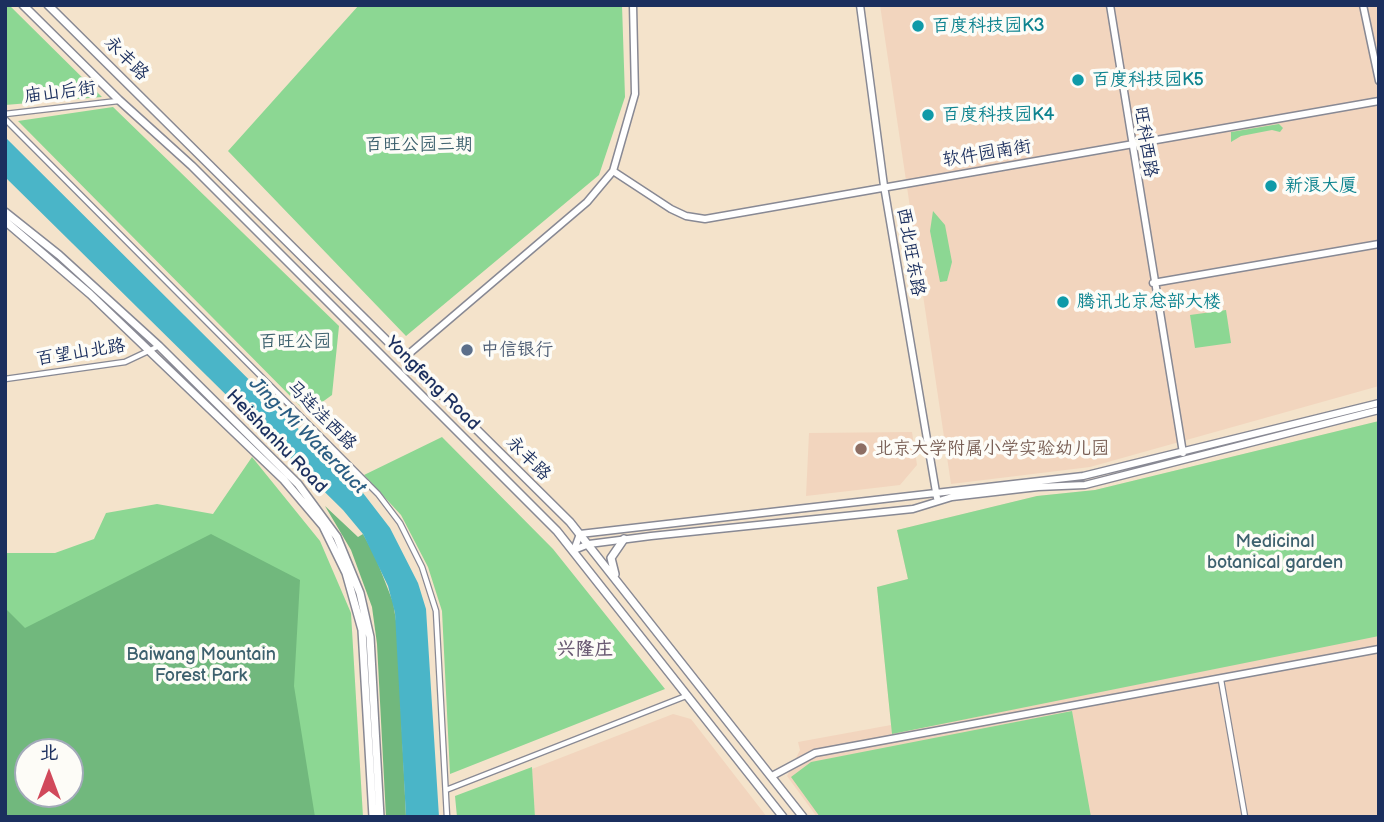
<!DOCTYPE html>
<meta charset="utf-8">
<style>
body{margin:0}
#map{position:relative;width:1384px;height:822px;overflow:hidden;background:#f4e3cb;font-family:"Balsamiq Sans","LXGW WenKai TC",sans-serif}
canvas{display:block}
.frame{position:absolute;inset:0;border:7px solid #1b2f5e;pointer-events:none}
.north{position:absolute;left:14px;top:738px;width:70px;height:70px;box-sizing:border-box;background:#fdfcf7;border:2px solid #a3aaba;border-radius:50%;rotate:0deg;font-size:19px;font-weight:700;line-height:28px;text-align:center;color:#1b2f5e}
.north::after{content:'';display:block;margin:auto;width:24px;height:32px;background:#d1495b;clip-path:polygon(50% 0,100% 100%,50% 72%,0 100%)}
</style>
<div id="map">
<canvas width="1384" height="822"></canvas>
<div class="frame"></div>
<div class="north">北</div>
</div>
<script>
const context = document.querySelector('canvas').getContext('2d');
context.lineJoin = 'round';
function fillPath(path, color) { context.fillStyle = color; context.fill(path, 'evenodd'); }
const shape = rows => new Path2D(rows.map(r => 'M' + r).join(''));
function trace(path, color, width, dash) { context.strokeStyle = color; context.lineWidth = width; context.lineCap = dash ? 'butt' : 'round'; context.setLineDash(dash || []); context.stroke(path); }
function write(font, color, halo, rows, align = 'center') {
  context.font = font + ' "Balsamiq Sans","LXGW WenKai TC",sans-serif'; context.lineWidth = 7; context.setLineDash([]); context.textBaseline = 'middle'; context.strokeStyle = halo; context.fillStyle = color; for (const [text, x, y, turn = 0] of rows) {
    context.save(); context.translate(x, y); context.rotate((+turn || 0) * Math.PI / 180); context.textAlign = isNaN(turn) ? turn : align; if (halo) context.strokeText(text, 0, 0); context.fillText(text, 0, 0); context.restore();
  }
}
const built = shape([
 [880,5,1379,5,1379,386,1090,467,951,484],
 [1379,421,1379,817,817,817,787,776,800,750,798,742,891,725,877,587,908,579,897,530,1037,496,1095,490],
 [912,432,917,465,900,485,806,496,809,433],
 [673,714,691,719,767,817,535,817,532,769]
]);
const green = shape([
 [5,5,9,5,102,97,5,105],
 [359,5,622,5,625,97,599,175,406,336,228,151],
 [113,107,339,326,332,395,307,413,18,121],
 [1279,124,1283,128,1280,132,1272,130,1241,136,1231,142,1231,132],
 [933,211,945,225,952,262,947,281,940,282,930,231],
 [1226,310,1231,343,1195,348,1190,315],
 [1379,421,1379,636,892,734,877,587,908,579,897,530,1037,496,1095,490],
 [442,437,553,549,665,689,450,774,442,611,428,567,401,515,364,475],
 [252,457,320,541,351,613,363,817,5,817,5,553,55,553,94,539,106,513,157,504,213,514],
 [28,752,70,752,70,794,28,794],
 [1072,711,1091,817,820,817,791,777,811,762],
 [532,767,535,817,457,817,455,796]
]);
const forest = shape([
 [325,506,358,537,363,534,375,556,393,602,397,627,406,817,386,817,377,644,372,607,351,550],
 [211,534,300,580,294,686,315,817,5,817,5,608,25,628],
 [28,752,70,752,70,794,28,794]
]);
const water = shape([
 [5,137,363,493,390,528,418,583,426,609,439,817,406,817,395,613,388,586,363,534,343,510,5,177]
]);
const minor = shape([
 [5,114,118,101],
 [5,119,378,494,400,523,422,567,436,611,447,817],
 [5,379,125,362,159,346],
 [1221,680,1245,817],
 [446,790,686,696]
]);
const tertiary = shape([
 [860,5,884,186,937,498],
 [1110,5,1183,453],
 [1363,5,1379,81],
 [613,171,671,209,686,216,705,219,1379,101],
 [1153,283,1379,244],
 [404,358,587,202,613,171,635,94,633,5],
 [574,550,580,534,1083,476,1379,403],
 [574,550,589,544,651,536,913,509,952,497,1038,487,1085,485,1379,410],
 [772,776,815,753,1379,649]
]);
const secondary = shape([
 [5,212,59,255,159,346,298,484,337,537,360,593,370,637,380,817],
 [5,221,90,294,284,480,323,526,346,573,362,630,373,817]
]);
const primary = shape([
 [23,5,119,100,192,166,557,531,783,817],
 [48,5,570,522,803,817],
 [615,574,611,558,624,539]
]);
const markers = [
 [918,26,7,"#0f9aa8"],
 [1078,80,7,"#0f9aa8"],
 [928,115,7,"#0f9aa8"],
 [1271,186,7,"#0f9aa8"],
 [1063,302,7,"#0f9aa8"],
 [467,350,7,"#5c6f8a"],
 [861,449,7,"#8d6e63"]
];
const cultureNames = [
 ["百度科技园K3",932,26],
 ["百度科技园K5",1092,80],
 ["百度科技园K4",942,115],
 ["新浪大厦",1285,186],
 ["腾讯北京总部大楼",1077,302]
];
const streetNames = [
 ["永丰路",126,59,45],
 ["庙山后街",60,93,-7],
 ["旺科西路",1145,142,81],
 ["软件园南街",987,154,-9],
 ["西北旺东路",910,252,80],
 ["百望山北路",81,353,-9],
 ["Yongfeng Road",432,384,45],
 ["马连洼西路",321,416,45],
 ["Heishanhu Road",276,442,46],
 ["永丰路",528,459,45]
];
const parkNames = [
 ["百旺公园三期",419,145],
 ["百旺公园",295,342],
 ["Medicinal",1275,542],
 ["botanical garden",1275,563],
 ["Baiwang Mountain",201,655],
 ["Forest Park",201,676]
];
const serviceNames = [
 ["中信银行",481,350]
];
const educationNames = [
 ["北京大学附属小学实验幼儿园",875,449]
];
const waterNames = [
 ["Jing-Mi Waterduct",307,436,45]
];
const neighbourhoodNames = [
 ["兴隆庄",585,650]
];
fillPath(built, '#f2d5be');
fillPath(green, '#8cd793');
fillPath(forest, '#71b87d');
fillPath(water, '#4ab5c8');
trace(minor, '#888994', 7);
trace(tertiary, '#888994', 9);
trace(secondary, '#888994', 10);
trace(primary, '#888994', 10);
trace(minor, '#fff', 4.5);
trace(tertiary, '#fff', 6);
trace(secondary, '#fff', 7);
trace(primary, '#fff', 7);
for (const [x, y, r, color] of markers) { const dot = new Path2D(); dot.arc(x, y, r, 0, 2 * Math.PI); context.fillStyle = color; context.fill(dot); trace(dot, '#fdfcf7', 2.5); }
write('18px', '#0d838f', '#fdfcf7', cultureNames, 'left');
write('18px', '#1b2f5e', '#fdfcf7', streetNames);
write('18px', '#3d616e', '#fdfcf7', parkNames);
write('18px', '#4e5e75', '#fdfcf7', serviceNames, 'left');
write('18px', '#785e54', '#fdfcf7', educationNames, 'left');
write('italic 19px', '#2b5e83', '#fdfcf7', waterNames);
write('bold 19px', '#6a5a73', '#fdfcf7', neighbourhoodNames);
</script>
